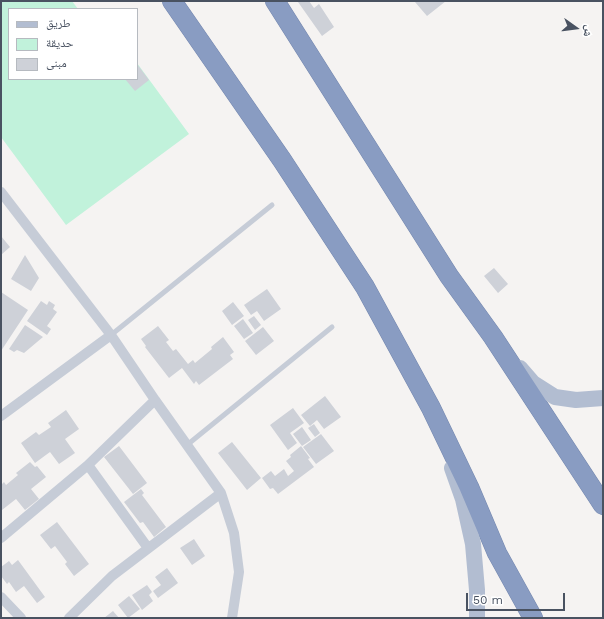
<!DOCTYPE html>
<meta charset="utf-8">
<style>
body{margin:0}
#map{position:relative;width:604px;height:619px;overflow:hidden;background:#f5f3f2;font-family:"Work Sans","Noto Naskh Arabic",sans-serif}
canvas{display:block}
.frame{position:absolute;inset:0;border:2px solid #495261;pointer-events:none}
.legend{position:absolute;left:8px;top:8px;width:130px;height:72px;box-sizing:border-box;background:#fff;border:1px solid #b6bac0;margin:0;padding:5px 7px;list-style:none;font-size:12px;color:#495261}
.legend li{display:flex;align-items:center;gap:8px;height:20px}
.legend b{width:20px;border:1px solid #b6bac0}
.north{position:absolute;left:556px;top:8px;width:40px;height:40px;-webkit-text-stroke:3px #fff;paint-order:stroke;rotate:104deg;font-size:11px;font-weight:700;line-height:16px;text-align:center;color:#495261}
.north::after{content:'';display:block;margin:auto;width:14px;height:18px;background:#495261;clip-path:polygon(50% 0,100% 100%,50% 72%,0 100%)}
.scale{position:absolute;left:466px;top:593px;width:99px;height:18px;box-sizing:border-box;border:2px solid #495261;border-top:0;padding-left:5px;font-size:12px;line-height:14px;white-space:nowrap;color:#495261;-webkit-text-stroke:3px #fff;paint-order:stroke}
</style>
<div id="map">
<canvas width="604" height="619"></canvas>
<div class="frame"></div>
<ul class="legend">
<li><b style="height:5px;background:#b2bdd1"></b>طريق</li>
<li><b style="height:11px;background:#c1f2db"></b>حديقة</li>
<li><b style="height:11px;background:#ced1d8"></b>مبنى</li>
</ul>
<div class="north">ش</div>
<div class="scale">50 m</div>
</div>
<script>
const context = document.querySelector('canvas').getContext('2d');
context.lineJoin = 'round';
function fillPath(path, color) { context.fillStyle = color; context.fill(path, 'evenodd'); }
const shape = rows => new Path2D(rows.map(r => 'M' + r).join(''));
function trace(path, color, width, dash) { context.strokeStyle = color; context.lineWidth = width; context.lineCap = dash ? 'butt' : 'round'; context.setLineDash(dash || []); context.stroke(path); }
const green = shape([
 [1,1,72,1,78,9,9,9,9,79,137,79,137,63,189,134,66,225,1,137]
]);
const building = shape([
 [300,1,309,1,314,8,319,4,334,27,322,36,298,2],
 [416,1,446,1,427,16,415,2],
 [137,64,149,80,135,91,125,79,137,79],
 [1,236,10,247,1,255],
 [25,255,39,278,31,291,11,279],
 [494,268,508,284,498,293,484,276],
 [267,289,281,309,264,321,257,311,251,315,244,305],
 [1,292,28,310,1,351],
 [41,301,47,305,49,301,55,305,53,309,57,312,47,326,51,329,47,335,27,321],
 [233,302,244,316,232,325,222,311],
 [254,316,261,325,255,330,248,320],
 [243,319,253,333,244,339,234,326],
 [25,325,43,337,24,353,17,350,14,352,9,349],
 [158,326,169,340,166,342,173,351,176,349,188,364,193,360,195,363,212,349,211,347,223,337,234,352,230,355,233,359,199,385,196,381,194,384,182,368,169,378,145,347,146,346,141,339],
 [263,327,274,341,256,355,245,341],
 [325,396,341,417,324,429,317,420,310,426,301,415],
 [293,408,304,423,290,433,297,443,288,450,270,425],
 [66,410,79,429,65,439,75,453,59,464,50,452,35,463,21,443,36,432,39,435,51,427,48,423],
 [314,424,320,433,315,437,308,428],
 [302,427,311,440,302,446,293,434],
 [321,434,334,451,316,464,303,447],
 [232,442,261,478,247,490,218,453],
 [119,446,147,483,133,494,104,457],
 [301,446,310,458,308,459,314,467,278,494,273,488,270,489,262,478,271,471,275,476,284,469,288,476,294,471,286,461,291,457,290,455],
 [30,462,35,467,37,466,46,477,31,489,39,499,25,510,16,499,2,510,1,508,1,485,4,482,6,485,18,475,16,473],
 [141,489,144,493,142,495,166,527,154,537,143,522,140,523,124,502],
 [57,522,89,564,74,576,65,564,67,562,55,546,51,549,40,535],
 [194,539,205,556,192,565,180,548],
 [18,560,45,597,37,603,24,586,16,592,9,582,7,584,1,576,1,567,9,561,12,565],
 [167,568,178,583,158,598,153,591,161,585,155,577],
 [147,585,152,592,149,595,153,601,142,610,132,595],
 [129,596,140,609,128,618,118,605],
 [113,611,119,618,104,618]
]);
const lane = shape([
 [111,335,272,205],
 [187,445,332,327]
]);
const street = shape([
 [1,192,111,335,155,400,221,493,234,533,239,572,232,618],
 [1,416,111,335],
 [88,465,148,548],
 [1,538,88,465,155,400],
 [1,597,21,618],
 [69,618,112,576,221,493]
]);
const primary = shape([
 [520,368,533,383,555,397,576,400,603,398],
 [452,468,463,499,473,544,477,590,477,618]
]);
const highway = shape([
 [172,1,282,160,365,287,431,408,469,487,497,553,533,618],
 [275,1,449,276,493,337,603,505]
]);
fillPath(green, '#c1f2db');
fillPath(building, '#ced1d8');
trace(highway, '#7487ae', 20);
trace(lane, '#c6ccd7', 5);
trace(street, '#c6ccd7', 10);
trace(primary, '#b2bdd1', 16);
trace(highway, '#899cc2', 19);
</script>
